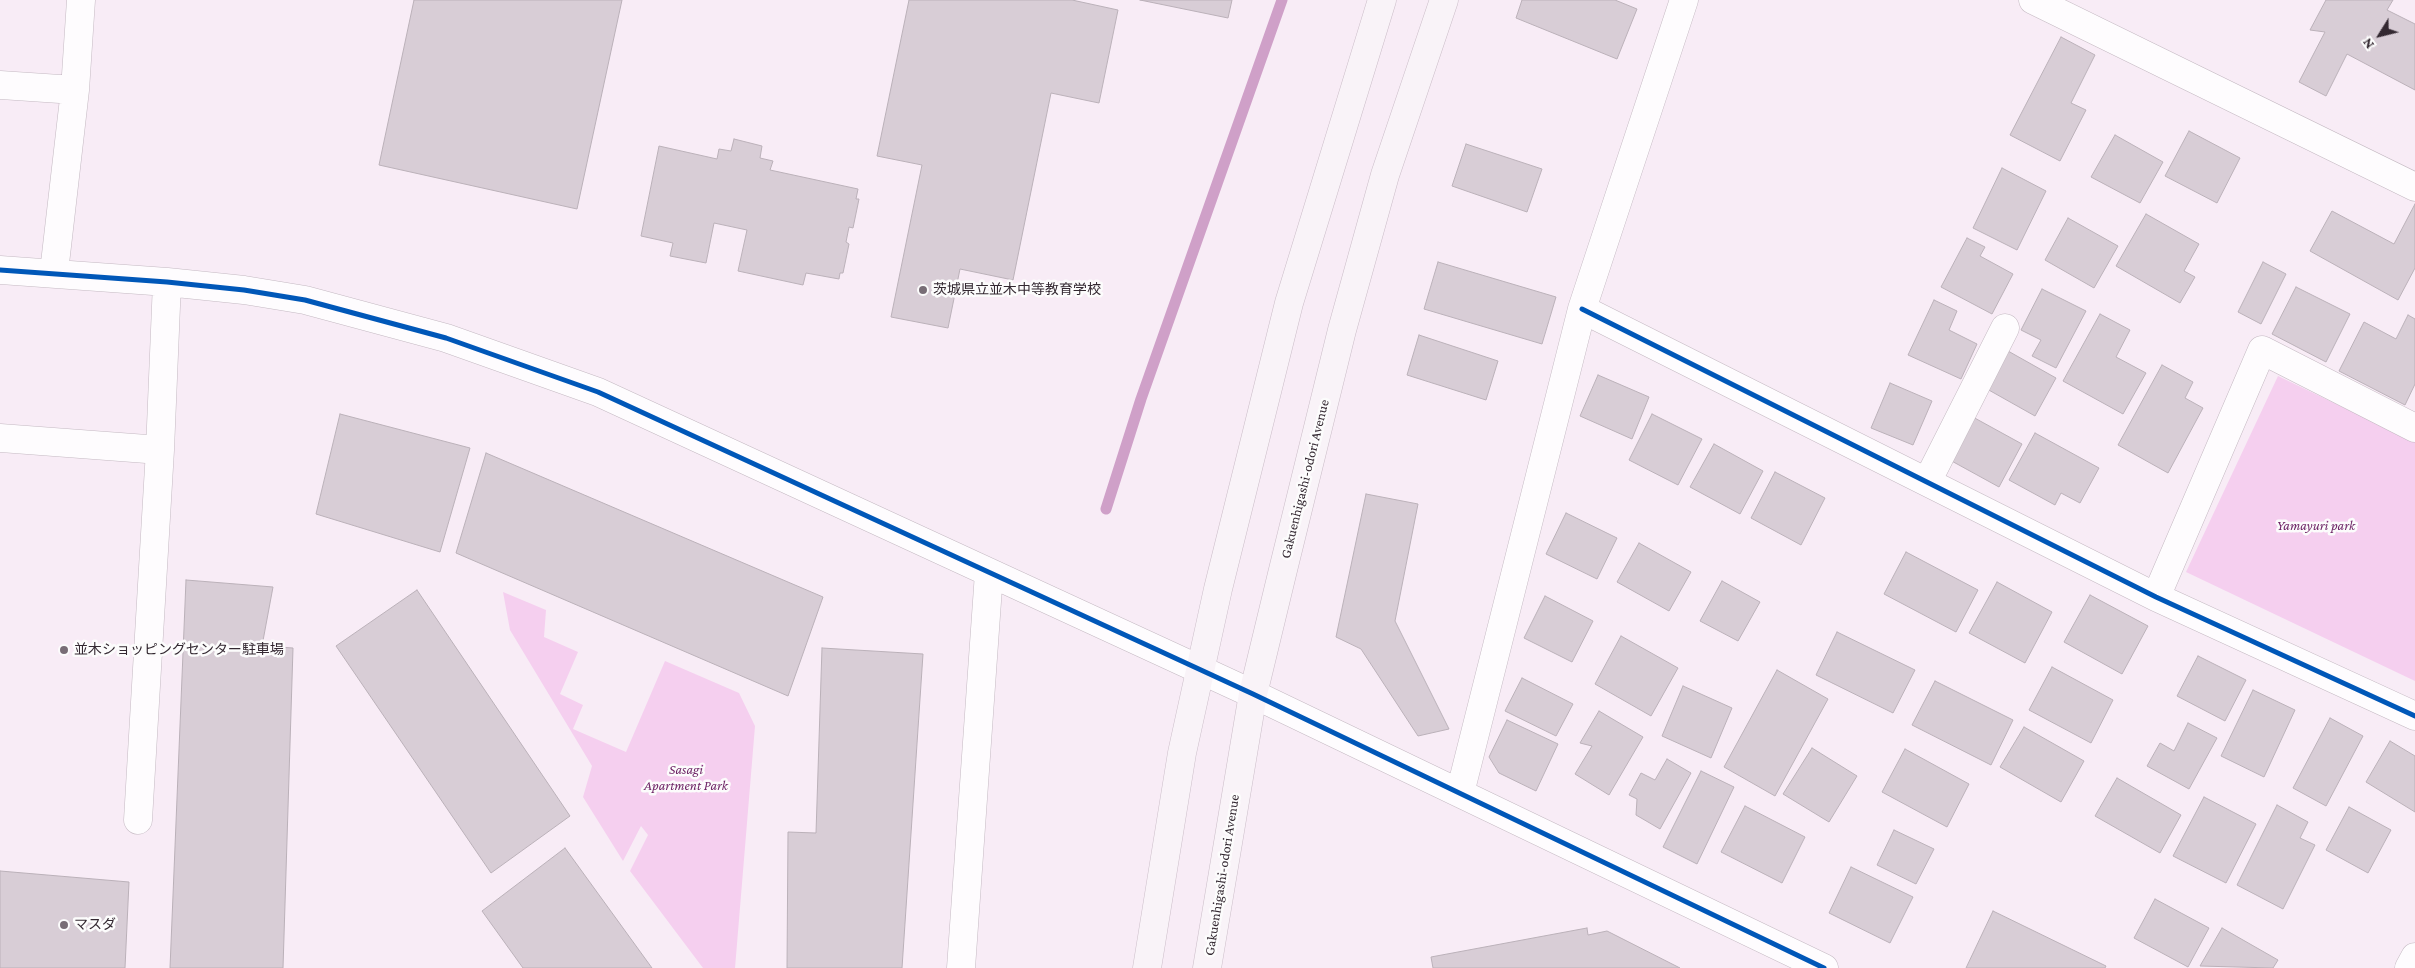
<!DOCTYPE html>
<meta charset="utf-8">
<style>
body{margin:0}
#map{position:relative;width:2415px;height:968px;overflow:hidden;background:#f8ecf6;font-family:"Crimson Pro",serif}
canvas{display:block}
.north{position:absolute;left:2355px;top:10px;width:50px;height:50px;-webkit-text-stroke:4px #fcfcfc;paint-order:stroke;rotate:234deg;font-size:14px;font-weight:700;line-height:20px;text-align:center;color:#332831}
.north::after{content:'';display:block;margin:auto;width:18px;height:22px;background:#332831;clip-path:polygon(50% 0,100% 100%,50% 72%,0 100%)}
</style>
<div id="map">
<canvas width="2415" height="968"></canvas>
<div class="north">N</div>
</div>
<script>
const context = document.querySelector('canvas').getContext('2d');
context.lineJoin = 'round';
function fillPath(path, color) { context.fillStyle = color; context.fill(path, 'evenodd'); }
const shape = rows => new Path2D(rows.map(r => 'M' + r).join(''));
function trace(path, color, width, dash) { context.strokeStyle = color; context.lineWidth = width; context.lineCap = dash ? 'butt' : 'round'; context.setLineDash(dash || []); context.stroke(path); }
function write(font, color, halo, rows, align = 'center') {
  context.font = font + ' "Crimson Pro","Noto Sans JP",serif'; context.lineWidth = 5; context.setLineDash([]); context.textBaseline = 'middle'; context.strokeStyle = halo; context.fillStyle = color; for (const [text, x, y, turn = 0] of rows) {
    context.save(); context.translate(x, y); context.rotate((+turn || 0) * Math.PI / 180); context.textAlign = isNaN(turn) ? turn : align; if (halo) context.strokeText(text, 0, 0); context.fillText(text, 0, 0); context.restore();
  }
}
const green = shape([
 [2278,376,2415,442,2415,681,2186,572],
 [503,592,546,610,544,637,578,652,560,694,583,705,573,729,626,752,665,661,739,693,755,726,735,968,703,968,630,871,648,835,641,826,623,861,583,797,592,766,510,630]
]);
const stream = shape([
 [1106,509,1141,399,1282,0]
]);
const building = shape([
 [414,0,622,0,577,209,379,165,414,0],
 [909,0,1072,0,1118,10,1099,103,1051,93,1013,280,960,269,948,328,891,317,922,165,877,156,909,0],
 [1140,0,1232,0,1228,18,1140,0],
 [1522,0,1615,0,1637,9,1617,59,1516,18,1522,0],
 [2326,0,2393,0,2387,10,2415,24,2415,90,2347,54,2326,96,2299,82,2325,32,2310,30,2326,0],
 [2061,37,2095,55,2071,103,2086,110,2060,161,2010,135,2061,37],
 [2189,131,2240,158,2217,203,2165,176,2189,131],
 [2115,135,2163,162,2140,203,2091,177,2115,135],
 [734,139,762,146,760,158,773,161,770,170,858,189,856,199,859,199,853,228,849,227,846,242,849,244,843,273,840,273,839,279,806,273,803,285,738,271,747,230,714,223,706,263,670,256,673,243,641,236,659,146,717,159,719,149,731,151,734,139],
 [1466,144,1542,169,1527,212,1452,186,1466,144],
 [2002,168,2046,191,2017,250,1973,228,2002,168],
 [2415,204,2415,268,2398,300,2310,251,2332,211,2394,244,2415,204],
 [2146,214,2199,244,2184,271,2195,277,2180,303,2116,266,2146,214],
 [2068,218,2118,246,2094,288,2045,260,2068,218],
 [1967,238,1985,247,1980,256,2013,274,1992,314,1941,287,1967,238],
 [1438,262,1556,297,1542,344,1424,309,1438,262],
 [2263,262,2286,274,2261,324,2238,312,2263,262],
 [2296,287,2350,314,2326,362,2272,334,2296,287],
 [2042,289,2086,311,2056,368,2032,356,2041,340,2021,330,2042,289],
 [1934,300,1957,311,1949,330,1977,344,1961,379,1908,355,1934,300],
 [2100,314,2130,330,2116,357,2146,373,2123,414,2063,381,2100,314],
 [2408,315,2415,319,2415,384,2405,405,2339,371,2364,322,2396,339,2408,315],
 [1419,335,1498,361,1486,400,1407,375,1419,335],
 [2008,351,2056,378,2035,416,1987,389,2008,351],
 [2162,365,2193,382,2185,398,2203,408,2168,473,2118,445,2162,365],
 [1598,375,1649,397,1632,439,1580,416,1598,375],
 [1890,383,1932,401,1913,445,1871,428,1890,383],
 [340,414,470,448,440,552,316,514,340,414],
 [1652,414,1702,439,1678,485,1629,460,1652,414],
 [1971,416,2022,444,1999,487,1948,459,1971,416],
 [2035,433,2099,468,2080,503,2061,493,2055,505,2009,480,2035,433],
 [1714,444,1763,471,1740,514,1690,487,1714,444],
 [486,453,823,597,788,696,456,553,486,453],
 [1775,472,1825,498,1801,545,1751,518,1775,472],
 [1366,494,1418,504,1395,621,1449,729,1418,736,1361,649,1336,637,1366,494],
 [1566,513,1617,538,1597,579,1546,554,1566,513],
 [1639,543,1691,572,1669,611,1617,582,1639,543],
 [1906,552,1978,590,1956,632,1884,594,1906,552],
 [186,580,273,587,262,646,293,648,283,968,170,968,186,580],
 [1722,581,1760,602,1738,641,1700,621,1722,581],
 [1997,582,2052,612,2025,663,1969,633,1997,582],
 [417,590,570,816,491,873,336,646,417,590],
 [2090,595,2148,626,2122,674,2064,642,2090,595],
 [1545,596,1593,621,1572,662,1524,638,1545,596],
 [1837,632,1915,670,1893,713,1816,675,1837,632],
 [1621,636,1678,668,1651,716,1595,684,1621,636],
 [822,648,923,654,902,968,787,968,788,832,816,833,822,648],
 [2198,656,2246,680,2225,721,2177,696,2198,656],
 [2052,667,2113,700,2091,743,2029,710,2052,667],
 [1777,670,1828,699,1775,796,1724,767,1777,670],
 [1522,678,1573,704,1556,736,1505,711,1522,678],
 [1935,681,2013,720,1991,765,1912,725,1935,681],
 [1683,686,1732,708,1711,758,1662,736,1683,686],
 [2253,690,2295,710,2264,777,2221,756,2253,690],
 [1599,711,1643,737,1609,795,1575,774,1592,746,1580,743,1599,711],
 [2330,718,2363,736,2326,806,2293,788,2330,718],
 [1507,720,1558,744,1536,791,1499,773,1489,757,1507,720],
 [2188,723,2217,738,2189,789,2147,766,2160,743,2174,751,2188,723],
 [2024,727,2084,761,2061,802,2000,767,2024,727],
 [2390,741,2415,756,2415,812,2366,782,2390,741],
 [1812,748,1857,776,1829,822,1783,794,1812,748],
 [1905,749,1969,784,1947,827,1882,792,1905,749],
 [1667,759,1691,773,1660,829,1636,815,1637,799,1629,795,1641,773,1655,780,1667,759],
 [1701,771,1734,787,1697,864,1663,847,1701,771],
 [2117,778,2181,815,2160,853,2095,816,2117,778],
 [2204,797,2256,824,2226,883,2173,856,2204,797],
 [2277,805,2308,822,2300,838,2315,845,2283,909,2237,885,2277,805],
 [1745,806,1805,837,1782,883,1721,852,1745,806],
 [2349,807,2391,830,2368,873,2326,850,2349,807],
 [1894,830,1934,849,1916,884,1877,865,1894,830],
 [565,848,652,968,523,968,482,911,565,848],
 [1851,867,1913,897,1890,943,1829,913,1851,867],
 [0,871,129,882,125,968,0,968,0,871],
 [2155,899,2209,928,2188,967,2134,938,2155,899],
 [1993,911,2106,966,2105,968,1966,968,1993,911],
 [1587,928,1588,935,1607,931,1680,968,1433,968,1431,957,1587,928],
 [2222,928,2278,960,2273,968,2200,966,2222,928]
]);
const minor = shape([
 [2033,0,2415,187],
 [0,85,75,90],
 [0,270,167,282,244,290,305,300,446,338,598,392,1253,694,1824,968],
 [54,272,75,90,81,0],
 [1582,309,2156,597,2415,716],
 [0,438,160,450,167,282],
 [1927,482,2005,328],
 [2156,597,2262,350,2415,428],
 [1460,793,1582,309,1684,0],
 [138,820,160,450],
 [961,968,989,573],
 [2409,968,2415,957]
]);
const major = shape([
 [1147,968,1182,753,1218,589,1289,303,1382,0],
 [1207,968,1253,694,1282,574,1342,330,1385,175,1444,0]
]);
const cycleway = shape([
 [0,270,167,282,244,290,305,300,446,338,598,392,1253,694,1824,968],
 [1582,309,2156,597,2415,716]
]);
const markers = [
 [923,290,5,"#786d76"],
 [64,650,5,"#786d76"],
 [64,925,5,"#786d76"]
];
const poiNames = [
 ["茨城県立並木中等教育学校",933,290],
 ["並木ショッピングセンター駐車場",74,650],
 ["マスダ",74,925]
];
const streetNames = [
 ["Gakuenhigashi-odori Avenue",1305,479,-76],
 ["Gakuenhigashi-odori Avenue",1222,875,-81]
];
const parkNames = [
 ["Yamayuri park",2316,526],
 ["Sasagi",686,770],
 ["Apartment Park",686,786]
];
fillPath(green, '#f5cfef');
trace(stream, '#cfa0c8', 11);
fillPath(building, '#d8cdd6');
trace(building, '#bbb1b9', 1);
trace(minor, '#c4b9c2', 29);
trace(major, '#cbbdc8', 29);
trace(minor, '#fefcfe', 28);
trace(major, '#f9f3f8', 28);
trace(cycleway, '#0057b8', 5);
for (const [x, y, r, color] of markers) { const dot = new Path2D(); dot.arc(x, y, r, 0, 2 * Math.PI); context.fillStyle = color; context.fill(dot); trace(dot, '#fcfcfc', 2); }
write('14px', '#332831', '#fcfcfc', poiNames, 'left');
write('14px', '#332831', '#fcfcfc', streetNames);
write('italic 14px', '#6e2466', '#fcfcfc', parkNames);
</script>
